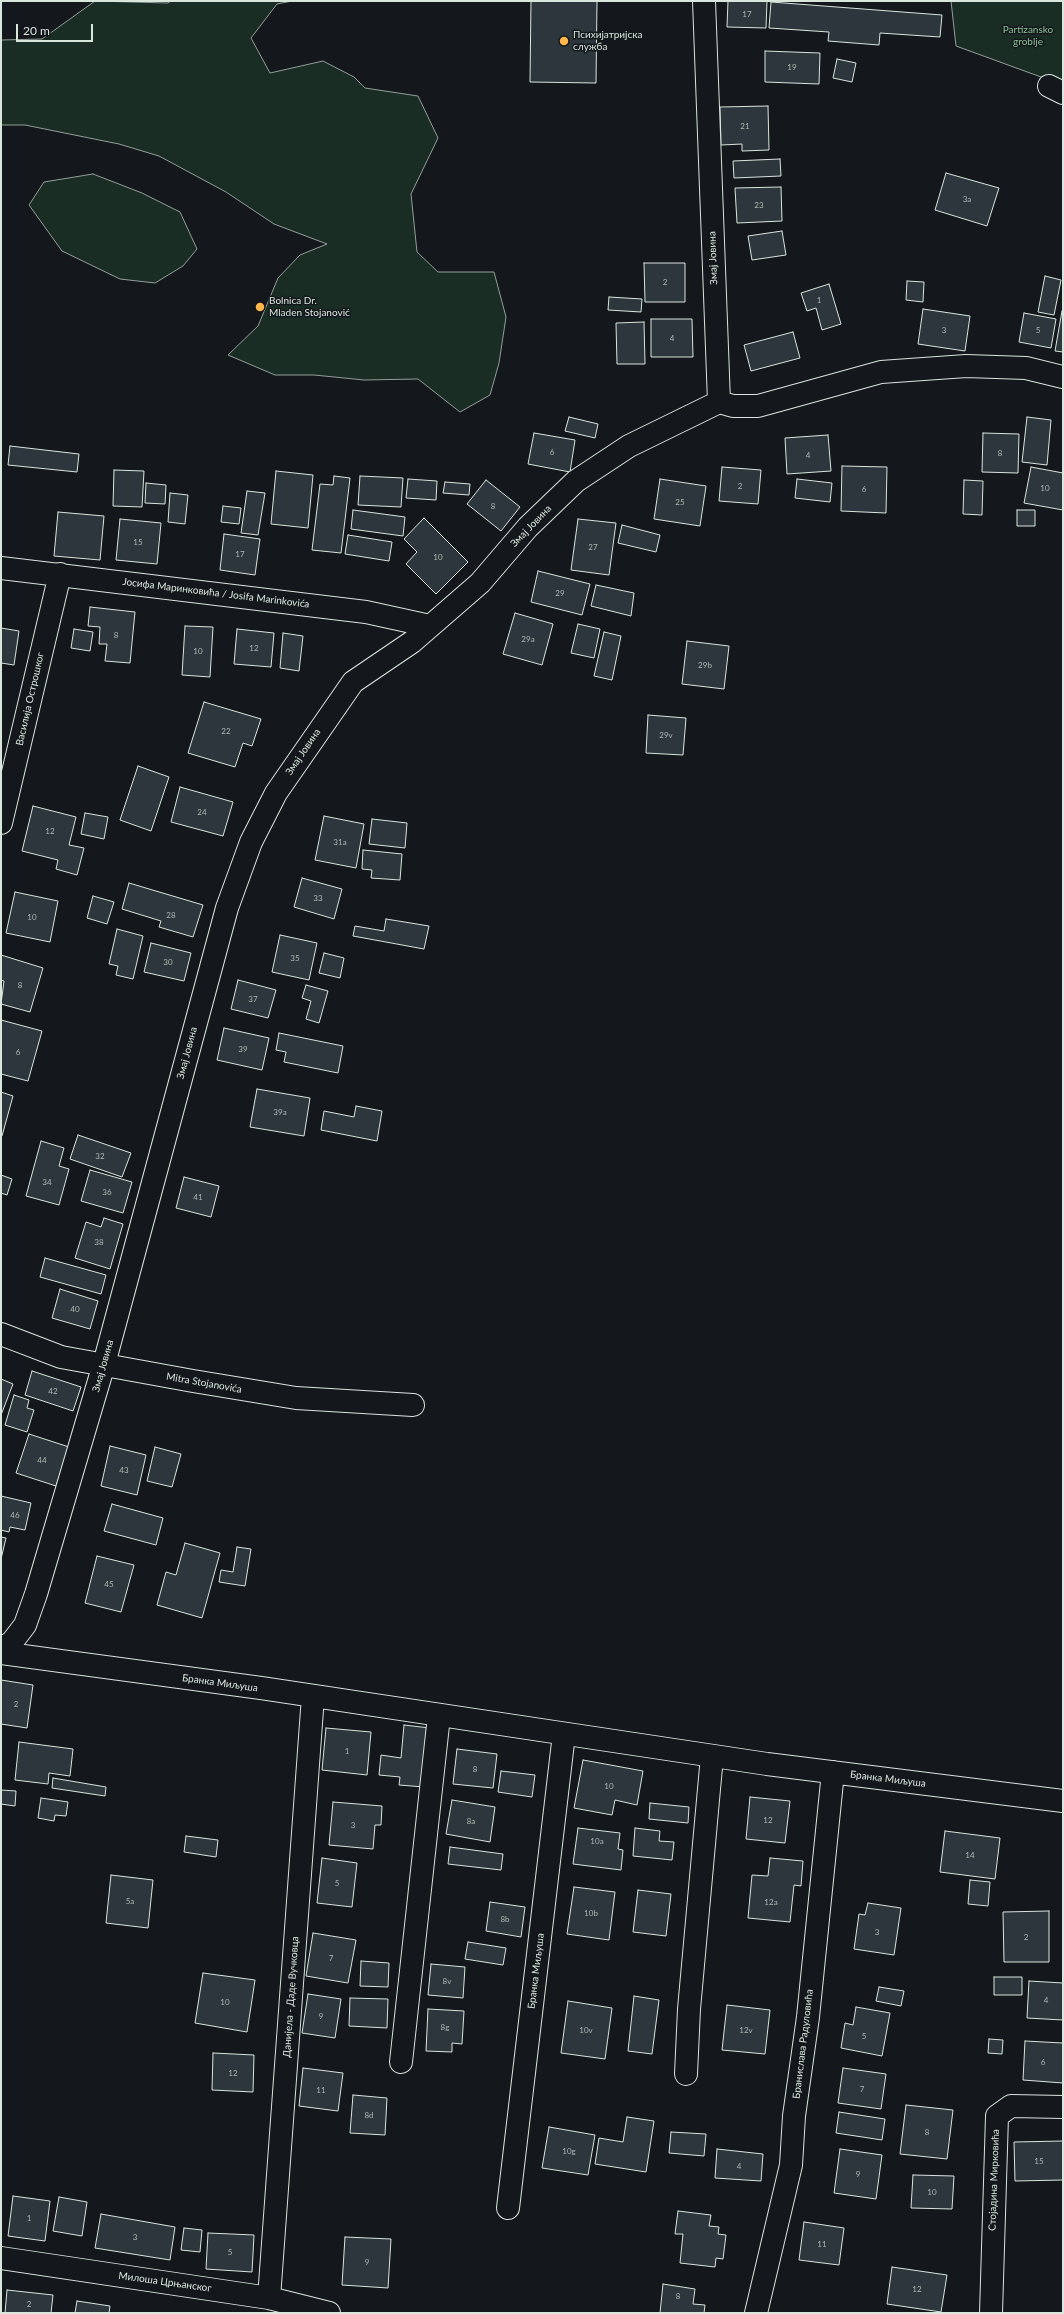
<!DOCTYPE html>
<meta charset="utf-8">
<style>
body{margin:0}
#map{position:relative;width:1064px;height:2314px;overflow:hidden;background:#14181c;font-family:Lato,sans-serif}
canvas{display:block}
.frame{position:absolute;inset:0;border:2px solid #d8e6dc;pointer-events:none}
.scale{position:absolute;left:16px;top:24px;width:77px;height:18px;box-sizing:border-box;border:2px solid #d8e6dc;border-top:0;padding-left:5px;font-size:12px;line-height:14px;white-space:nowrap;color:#d8e6dc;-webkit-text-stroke:3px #14181c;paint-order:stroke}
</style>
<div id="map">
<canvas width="1064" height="2314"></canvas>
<div class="frame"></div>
<div class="scale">20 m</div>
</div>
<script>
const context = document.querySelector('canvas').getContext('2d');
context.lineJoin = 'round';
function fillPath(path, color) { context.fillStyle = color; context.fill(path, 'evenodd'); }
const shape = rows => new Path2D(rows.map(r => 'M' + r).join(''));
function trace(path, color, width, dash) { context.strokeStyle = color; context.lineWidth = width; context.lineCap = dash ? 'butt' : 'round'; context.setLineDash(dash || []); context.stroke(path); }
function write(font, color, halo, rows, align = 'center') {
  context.font = font + ' Lato,sans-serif'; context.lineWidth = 3; context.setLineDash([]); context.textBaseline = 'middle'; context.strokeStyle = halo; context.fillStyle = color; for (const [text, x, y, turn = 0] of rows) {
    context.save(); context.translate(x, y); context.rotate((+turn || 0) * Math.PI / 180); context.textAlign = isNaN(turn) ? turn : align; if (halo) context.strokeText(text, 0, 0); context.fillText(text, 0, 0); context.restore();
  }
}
const green = shape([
 [95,1,168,3,171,1,292,1,277,4,251,38,270,73,323,61,354,77,365,88,418,96,438,138,411,194,417,252,438,272,494,272,506,317,499,363,490,395,460,412,418,379,364,380,314,375,275,375,228,355,258,326,278,278,300,255,327,244,274,224,226,192,159,156,119,144,25,125,1,125,1,40,42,39,95,1],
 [951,1,1063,1,1063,85,956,46,951,1],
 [93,174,142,193,180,212,197,249,183,266,155,283,120,279,62,251,29,205,44,182,93,174]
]);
const building = shape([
 [531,1,597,1,596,83,530,82,531,1],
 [728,1,767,1,766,28,727,27,728,1],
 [771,2,942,15,940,37,880,33,879,45,828,41,829,32,769,28,771,2],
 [765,51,820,53,819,84,765,82,765,51],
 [837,59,856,63,852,82,833,78,837,59],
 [768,106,769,150,742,151,742,144,721,145,720,107,768,106],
 [780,159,781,176,734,178,733,161,780,159],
 [946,173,999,188,987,226,935,210,946,173],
 [781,187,782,221,737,223,735,188,781,187],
 [782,231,786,255,752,260,748,236,782,231],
 [644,263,685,263,685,302,645,302,644,263],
 [1045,276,1061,280,1054,315,1038,312,1045,276],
 [907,281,924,282,923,302,906,300,907,281],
 [829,284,841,324,822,330,816,308,807,311,801,293,829,284],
 [609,297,642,299,641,312,608,310,609,297],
 [923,309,970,316,965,351,918,344,923,309],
 [1062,311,1063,311,1063,352,1055,351,1062,311],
 [1024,313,1056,319,1051,348,1019,342,1024,313],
 [651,319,692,319,693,357,651,357,651,319],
 [644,322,645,364,617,364,616,323,644,322],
 [793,332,800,358,751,371,744,345,793,332],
 [569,417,598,424,595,438,565,431,569,417],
 [1027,417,1051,420,1047,465,1022,462,1027,417],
 [534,433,575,440,570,472,528,464,534,433],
 [983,433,1019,434,1018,473,982,472,983,433],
 [828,435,831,471,787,474,785,438,828,435],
 [10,446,79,454,77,472,8,465,10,446],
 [842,466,887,467,886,513,841,511,842,466],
 [722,467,761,470,758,504,719,501,722,467],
 [1031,467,1063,473,1063,510,1024,503,1031,467],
 [114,470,144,471,142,507,113,506,114,470],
 [276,471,313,475,308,528,271,524,276,471],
 [334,476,350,478,341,553,312,550,320,484,333,485,334,476],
 [360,476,403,478,401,507,358,505,360,476],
 [408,479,437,481,436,500,406,498,408,479],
 [660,479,706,486,700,526,654,519,660,479],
 [797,479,832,483,830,502,795,498,797,479],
 [486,480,520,507,501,531,467,504,486,480],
 [964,480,983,481,982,515,963,514,964,480],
 [445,482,470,484,469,495,443,493,445,482],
 [146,483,166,485,165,504,145,503,146,483],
 [247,491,265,493,258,535,241,533,247,491],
 [170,493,188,495,185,524,168,522,170,493],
 [223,506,241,508,239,524,221,522,223,506],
 [353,510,405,517,403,536,351,529,353,510],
 [1017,510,1035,510,1035,526,1017,526,1017,510],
 [58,512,104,516,100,560,54,556,58,512],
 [424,518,468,562,436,594,406,564,417,552,404,539,424,518],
 [120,519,161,523,157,564,116,560,120,519],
 [578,519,616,523,609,575,571,570,578,519],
 [622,525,660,535,656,552,618,543,622,525],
 [224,534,260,539,255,575,220,570,224,534],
 [348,535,392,542,389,561,345,554,348,535],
 [538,571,590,584,582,615,531,602,538,571],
 [596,585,634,593,631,616,591,606,596,585],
 [90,607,135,612,130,663,105,661,107,644,99,644,100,627,88,626,90,607],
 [515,613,553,624,542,665,503,654,515,613],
 [578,624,600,629,594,658,571,653,578,624],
 [185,626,213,627,210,677,182,675,185,626],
 [1,628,19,631,14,665,1,663,1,628],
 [74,629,93,632,90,651,71,648,74,629],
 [237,629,274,633,271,667,234,664,237,629],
 [604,632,621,636,612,680,594,676,604,632],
 [283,633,303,636,299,671,280,668,283,633],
 [687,641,729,646,724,689,682,684,687,641],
 [204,702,261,719,252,746,243,743,235,767,188,753,204,702],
 [648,715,686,718,683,755,646,753,648,715],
 [138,766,169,777,151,831,120,820,138,766],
 [180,787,233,802,223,836,171,822,180,787],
 [33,806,76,817,69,845,84,848,77,875,56,869,58,860,22,851,33,806],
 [85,813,108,817,104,839,81,834,85,813],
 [324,816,364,824,356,868,315,860,324,816],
 [372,819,407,823,405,848,369,844,372,819],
 [363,850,402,854,400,880,371,878,372,870,362,869,363,850],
 [302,878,342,889,334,919,294,907,302,878],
 [129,883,203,905,193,937,159,927,161,921,122,909,129,883],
 [15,892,58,901,50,942,6,933,15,892],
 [93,896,114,902,107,924,87,918,93,896],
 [386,919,429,926,424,949,353,936,355,926,384,931,386,919],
 [117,929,143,936,133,979,116,975,118,966,109,964,117,929],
 [280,935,317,943,309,980,272,972,280,935],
 [151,943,191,953,184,981,144,972,151,943],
 [324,953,344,958,340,978,319,973,324,953],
 [1,955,43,968,30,1012,1,1004,4,981,1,980,1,955],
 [238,980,276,990,268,1018,231,1009,238,980],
 [306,985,328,991,319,1023,306,1019,311,1001,302,998,306,985],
 [1,1020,42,1031,28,1081,1,1074,1,1020],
 [224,1028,269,1038,262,1070,217,1060,224,1028],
 [279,1033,343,1046,338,1073,284,1062,286,1052,276,1050,279,1033],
 [257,1089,310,1098,304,1136,250,1127,257,1089],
 [1,1092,13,1096,2,1136,1,1135,1,1092],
 [356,1106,382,1111,377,1141,321,1130,324,1111,354,1117,356,1106],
 [78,1135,131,1153,122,1177,70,1159,78,1135],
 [41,1141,64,1148,59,1166,69,1169,59,1205,26,1196,41,1141],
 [90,1170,132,1182,123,1213,81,1201,90,1170],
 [1,1175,12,1179,7,1195,1,1193,1,1175],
 [184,1177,219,1186,211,1217,176,1208,184,1177],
 [104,1218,123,1224,110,1269,75,1258,86,1222,101,1227,104,1218],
 [45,1258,106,1275,101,1294,40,1277,45,1258],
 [60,1289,98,1301,90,1329,52,1318,60,1289],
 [32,1371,81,1387,73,1411,25,1395,32,1371],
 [1,1379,13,1384,1,1415,1,1379],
 [14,1395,29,1400,27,1408,34,1410,27,1432,5,1425,14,1395],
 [29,1434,69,1447,56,1486,16,1473,29,1434],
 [110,1446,146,1455,137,1495,101,1486,110,1446],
 [155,1447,181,1454,172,1487,147,1481,155,1447],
 [1,1496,31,1503,25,1530,10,1527,9,1532,1,1530,1,1496],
 [112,1504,163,1518,156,1545,104,1531,112,1504],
 [1,1537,6,1538,1,1559,1,1537],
 [185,1543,220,1553,202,1618,157,1605,166,1572,176,1575,185,1543],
 [237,1547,251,1549,245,1586,219,1582,221,1570,233,1572,237,1547],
 [97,1556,134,1565,121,1612,85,1603,97,1556],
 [1,1680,33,1685,27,1728,1,1724,1,1680],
 [404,1725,430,1728,424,1787,399,1785,400,1777,379,1775,381,1755,401,1758,404,1725],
 [326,1728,371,1732,367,1775,322,1770,326,1728],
 [19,1742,73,1749,70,1776,49,1773,48,1784,15,1780,19,1742],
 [457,1749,497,1754,493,1788,453,1784,457,1749],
 [583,1760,643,1771,637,1805,615,1800,612,1815,574,1808,583,1760],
 [501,1771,535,1775,532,1797,498,1792,501,1771],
 [53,1778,106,1787,105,1796,52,1788,53,1778],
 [1,1790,16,1791,15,1806,1,1804,1,1790],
 [750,1797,790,1801,785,1843,746,1839,750,1797],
 [41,1798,68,1802,66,1816,55,1815,54,1821,38,1818,41,1798],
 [452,1800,495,1807,490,1842,446,1834,452,1800],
 [333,1802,382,1806,381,1825,375,1825,373,1849,329,1845,333,1802],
 [650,1803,689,1807,688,1823,649,1819,650,1803],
 [578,1828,620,1833,618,1849,623,1850,621,1870,573,1864,578,1828],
 [635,1828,660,1831,659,1841,674,1842,672,1860,633,1856,635,1828],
 [945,1831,1000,1838,995,1879,940,1872,945,1831],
 [186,1836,218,1840,216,1857,184,1852,186,1836],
 [450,1847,503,1854,501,1870,448,1864,450,1847],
 [322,1858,357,1863,352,1907,317,1903,322,1858],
 [770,1858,803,1861,801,1886,794,1885,790,1922,748,1918,752,1875,768,1876,770,1858],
 [111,1875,153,1880,148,1928,106,1923,111,1875],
 [970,1880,990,1882,988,1906,968,1904,970,1880],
 [574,1887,615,1892,609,1940,567,1934,574,1887],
 [638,1890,671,1894,666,1936,633,1932,638,1890],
 [490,1902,525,1907,521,1937,486,1931,490,1902],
 [868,1903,901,1908,894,1955,854,1949,859,1914,865,1915,868,1903],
 [1049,1911,1049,1962,1004,1962,1003,1912,1049,1911],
 [313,1933,356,1940,348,1983,306,1976,313,1933],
 [468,1942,506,1948,503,1965,465,1959,468,1942],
 [361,1961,389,1963,388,1987,360,1986,361,1961],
 [431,1964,465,1967,463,1998,428,1995,431,1964],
 [203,1973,255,1980,247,2032,195,2023,203,1973],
 [994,1977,1022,1977,1022,1995,994,1995,994,1977],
 [1029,1981,1063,1983,1063,2020,1027,2018,1029,1981],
 [879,1987,904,1991,901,2006,876,2001,879,1987],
 [308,1994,341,1999,335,2038,302,2033,308,1994],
 [634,1996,659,2000,652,2054,628,2051,634,1996],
 [350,1998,388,1999,387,2028,349,2026,350,1998],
 [568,2001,612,2008,605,2059,561,2053,568,2001],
 [727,2005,770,2010,765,2054,722,2050,727,2005],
 [856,2007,890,2013,882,2056,841,2048,845,2023,853,2025,856,2007],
 [428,2009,464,2011,462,2044,452,2043,452,2052,426,2051,428,2009],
 [989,2039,1003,2040,1002,2054,988,2053,989,2039],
 [1025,2041,1063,2043,1063,2083,1023,2080,1025,2041],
 [213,2053,254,2055,253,2092,212,2090,213,2053],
 [303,2068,343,2073,338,2111,299,2106,303,2068],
 [843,2068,886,2074,881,2109,838,2103,843,2068],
 [353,2095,387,2098,385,2135,350,2133,353,2095],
 [906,2105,953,2110,947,2159,900,2154,906,2105],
 [839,2112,885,2119,882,2140,836,2133,839,2112],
 [627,2117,654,2121,646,2172,595,2164,599,2138,623,2142,627,2117],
 [549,2127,595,2135,588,2175,542,2168,549,2127],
 [671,2132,706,2134,704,2156,669,2153,671,2132],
 [1063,2141,1063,2180,1015,2181,1014,2142,1063,2141],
 [717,2149,763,2154,761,2181,715,2178,717,2149],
 [840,2149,882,2155,876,2199,834,2193,840,2149],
 [913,2175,954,2176,952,2209,911,2208,913,2175],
 [13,2196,50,2201,45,2241,8,2236,13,2196],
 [59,2197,87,2202,82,2236,53,2231,59,2197],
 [678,2211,711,2215,709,2226,719,2227,718,2234,726,2235,723,2259,716,2258,715,2267,680,2263,683,2234,675,2234,678,2211],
 [101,2214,175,2227,170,2260,95,2248,101,2214],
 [804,2222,844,2228,839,2265,799,2260,804,2222],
 [184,2228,202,2230,200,2252,181,2250,184,2228],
 [208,2233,254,2235,252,2272,206,2269,208,2233],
 [345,2237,391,2239,388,2288,342,2285,345,2237],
 [892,2267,947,2275,941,2312,887,2304,892,2267],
 [663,2284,695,2289,693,2304,705,2305,704,2313,660,2313,663,2284],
 [7,2290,53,2295,51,2313,5,2313,7,2290],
 [77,2301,110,2306,109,2313,75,2313,77,2301]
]);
const minor = shape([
 [1049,86,1063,93],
 [719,402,733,406,758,406,881,372,966,366,1026,368,1063,377],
 [1,568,366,612,430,626],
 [1,823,60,574],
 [1,1334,61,1357,193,1381,296,1398,413,1405],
 [1,1649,12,1642,25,1625,36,1594,104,1364,227,908,251,842,276,793,353,682,412,642,480,583,528,527,576,481,629,446,719,402,704,1],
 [1,1653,261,1688,767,1764,1063,1801],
 [401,2062,439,1716],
 [686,2074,689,2009,712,1756],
 [508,2208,564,1734],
 [1,2258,269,2298,329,2313],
 [269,2298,313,1696],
 [756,2313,791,2165,794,2116,808,2017,833,1772],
 [991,2313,997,2116,1011,2106,1063,2107]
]);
const markers = [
 [564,41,5,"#ffb74d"],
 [260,307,5,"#ffb74d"]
];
const numberNames = [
 ["17",747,14],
 ["19",792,67],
 ["21",745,126],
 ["3a",967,199],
 ["23",759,205],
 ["2",665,282],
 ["1",819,300],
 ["3",944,330],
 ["5",1038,330],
 ["4",672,338],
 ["6",552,452],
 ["8",1000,453],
 ["4",808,455],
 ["2",740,486],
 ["10",1045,488],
 ["6",864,489],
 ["25",680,502],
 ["8",493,506],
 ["15",138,542],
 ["27",593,547],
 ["17",240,554],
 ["10",438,557],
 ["29",560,593],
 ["8",116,635],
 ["29a",528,639],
 ["12",254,648],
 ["10",198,651],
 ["29b",705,665],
 ["22",226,731],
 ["29v",666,735],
 ["24",202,812],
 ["12",50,831],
 ["31а",340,842],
 ["33",318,898],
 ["28",171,915],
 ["10",32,917],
 ["35",295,958],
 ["30",168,962],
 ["8",20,985],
 ["37",253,999],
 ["39",243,1049],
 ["6",18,1052],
 ["39а",280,1112],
 ["32",100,1156],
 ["34",47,1182],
 ["36",107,1192],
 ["41",198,1197],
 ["38",99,1242],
 ["40",75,1309],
 ["42",53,1391],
 ["44",42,1460],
 ["43",124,1470],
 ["46",15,1515],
 ["45",109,1584],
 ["2",16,1704],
 ["1",347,1751],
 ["8",475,1769],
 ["10",609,1786],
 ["12",768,1820],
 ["8a",471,1821],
 ["3",353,1825],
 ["10a",597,1841],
 ["14",970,1855],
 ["5",337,1883],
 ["5a",130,1901],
 ["12a",771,1902],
 ["10b",591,1913],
 ["8b",505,1919],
 ["3",877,1932],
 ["2",1026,1937],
 ["7",331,1958],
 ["8v",447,1981],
 ["4",1046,2000],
 ["10",225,2002],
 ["9",321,2016],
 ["8g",445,2027],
 ["10v",586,2030],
 ["12v",746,2030],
 ["5",864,2036],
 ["6",1043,2062],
 ["12",233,2073],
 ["7",862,2089],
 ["11",321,2090],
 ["8d",369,2115],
 ["8",927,2132],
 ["10g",569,2151],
 ["15",1039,2161],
 ["4",739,2166],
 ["9",858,2174],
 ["10",932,2192],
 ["1",29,2218],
 ["3",135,2237],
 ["11",822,2244],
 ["5",230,2252],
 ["9",367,2262],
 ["12",917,2289],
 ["8",678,2296],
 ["2",29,2304]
];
const parkNames = [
 ["Partizansko",1028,30],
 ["groblje",1028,42]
];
const poiNames = [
 ["Психијатријска",573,35],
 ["служба",573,47],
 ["Bolnica Dr.",269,301],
 ["Mladen Stojanović",269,313]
];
const streetNames = [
 ["Змај Јовина",713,258,-92],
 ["Змај Јовина",531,526,-46],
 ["Јосифа Маринковића / Josifa Marinkovića",216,593,7],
 ["Василија Острошког",30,699,-77],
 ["Змај Јовина",303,752,-56],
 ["Змај Јовина",187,1053,-75],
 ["Змај Јовина",103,1366,-74],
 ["Mitra Stojanovića",204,1383,10],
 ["Бранка Миљуша",220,1683,8],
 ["Бранка Миљуша",888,1779,7],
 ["Бранка Миљуша",536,1971,-83],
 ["Данијела - Даде Вучковца",291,1997,-86],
 ["Бранислава Радуловића",803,2044,-83],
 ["Стојадина Мирковића",994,2180,-88],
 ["Милоша Црњанског",165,2282,8]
];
fillPath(green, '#1a2d24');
trace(green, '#939e99', 1);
fillPath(building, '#2c363c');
trace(building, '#d8e6dc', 1);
trace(minor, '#d8e6dc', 24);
trace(minor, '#14181c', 22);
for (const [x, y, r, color] of markers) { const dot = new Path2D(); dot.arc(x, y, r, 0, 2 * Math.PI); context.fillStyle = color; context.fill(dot); trace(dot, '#14181c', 1.5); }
write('8px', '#adbab4', null, numberNames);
write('10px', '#8ac095', '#14181c', parkNames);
write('10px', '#d8e6dc', '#14181c', poiNames, 'left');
write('10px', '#d8e6dc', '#14181c', streetNames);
</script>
